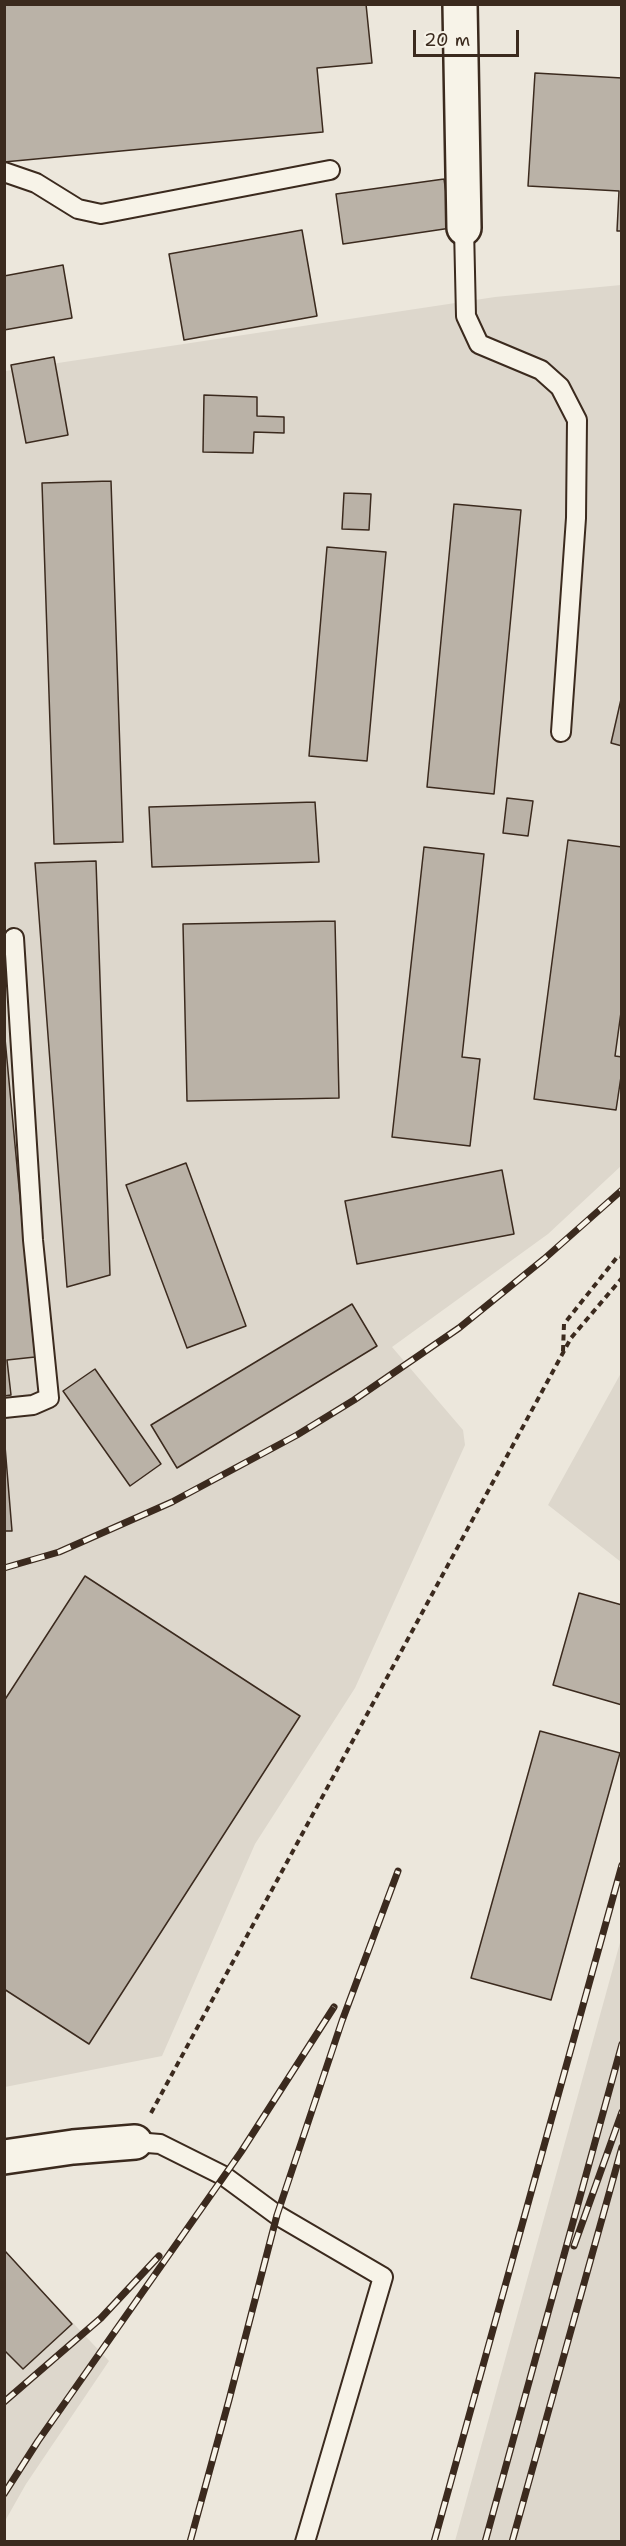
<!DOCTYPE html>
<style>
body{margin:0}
#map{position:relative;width:626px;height:2546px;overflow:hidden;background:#ece7dc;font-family:"Shantell Sans",sans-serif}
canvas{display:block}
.frame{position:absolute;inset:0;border:6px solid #3b2a1e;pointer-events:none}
.scale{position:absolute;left:413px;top:30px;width:106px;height:27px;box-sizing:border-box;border:3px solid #3b2a1e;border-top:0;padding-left:8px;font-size:18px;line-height:21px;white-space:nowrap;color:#3b2a1e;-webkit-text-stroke:4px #f7f3e8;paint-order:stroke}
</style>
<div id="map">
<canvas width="626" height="2546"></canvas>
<div class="frame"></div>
<div class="scale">20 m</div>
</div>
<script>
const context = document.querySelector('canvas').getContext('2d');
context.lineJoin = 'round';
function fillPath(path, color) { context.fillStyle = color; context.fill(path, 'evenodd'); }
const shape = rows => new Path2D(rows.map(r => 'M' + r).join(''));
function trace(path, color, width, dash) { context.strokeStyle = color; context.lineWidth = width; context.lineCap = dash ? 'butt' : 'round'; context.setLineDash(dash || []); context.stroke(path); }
const built = shape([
 [621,285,621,1166,548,1234,392,1347,463,1430,465,1445,355,1688,255,1844,162,2056,5,2087,5,371,495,297],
 [621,1373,621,1562,548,1505],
 [621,1939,621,2541,455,2541],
 [5,2251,109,2361,26,2484,5,2521]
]);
const building = shape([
 [4,4,366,4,372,63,317,68,323,132,4,162,4,4],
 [535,73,622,78,622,231,617,231,619,191,528,186,535,73],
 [444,179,451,228,343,244,336,194,444,179],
 [302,230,317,316,184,340,169,254,302,230],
 [63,265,72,318,4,330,4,276,63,265],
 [54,357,68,435,26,443,11,365,54,357],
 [204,395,257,397,257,416,284,417,284,433,254,432,253,453,203,452,204,395],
 [111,481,123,842,54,844,42,483,111,481],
 [344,493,371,494,369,530,342,529,344,493],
 [454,504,521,510,494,794,427,787,454,504],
 [327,547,386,552,367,761,309,756,327,547],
 [622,695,622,746,611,743,622,695],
 [507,798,533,801,528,836,503,833,507,798],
 [315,802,319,862,152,867,149,807,315,802],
 [568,840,622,847,622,1005,615,1056,622,1057,622,1070,616,1110,534,1099,568,840],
 [424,847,484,854,462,1057,480,1059,470,1146,392,1137,424,847],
 [96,861,110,1275,67,1287,35,863,96,861],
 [335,921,339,1098,187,1101,183,924,335,921],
 [4,1028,35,1357,7,1360,11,1395,4,1396,4,1028],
 [186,1163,246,1326,187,1348,126,1185,186,1163],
 [502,1170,514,1234,357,1264,345,1201,502,1170],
 [352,1304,377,1346,177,1468,151,1425,352,1304],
 [95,1369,161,1464,130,1486,63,1391,95,1369],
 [4,1434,12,1531,4,1531,4,1434],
 [85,1576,300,1716,89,2044,4,1989,4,1701,85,1576],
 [579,1593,622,1605,622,1705,553,1685,579,1593],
 [540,1731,620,1753,551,2000,471,1978,540,1731],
 [5,2251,72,2324,23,2369,4,2350,5,2251]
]);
const path = shape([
 [563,1351,564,1324,618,1256,622,1257],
 [151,2113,571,1338,622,1278]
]);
const lane = shape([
 [4,172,36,183,78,209,101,214,330,170],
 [464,228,466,316,479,344,541,370,560,387,577,420,576,518,561,732],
 [4,1408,33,1405,49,1398,33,1240,14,938],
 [135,2142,160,2144,224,2176,277,2215,383,2277,305,2542]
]);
const street = shape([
 [460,4,464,228],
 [4,2157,73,2147,135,2142]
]);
const rail = shape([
 [4,1568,59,1552,172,1502,297,1435,354,1400,459,1328,544,1259,622,1190],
 [574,2246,622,2112],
 [4,2402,101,2318,159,2256],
 [4,2494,38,2441,241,2152,334,2007],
 [190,2542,229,2400,277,2215,342,2021,398,1871],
 [434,2542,622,1865],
 [485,2542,622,2044],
 [512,2542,622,2147]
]);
fillPath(built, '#ddd7cc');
fillPath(building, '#bab2a7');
trace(building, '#3b2a1e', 1.5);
trace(lane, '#3b2a1e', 22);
trace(street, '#3b2a1e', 38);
trace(path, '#3b2a1e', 4, [6, 4.5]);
trace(lane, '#f7f3e8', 18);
trace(street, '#f7f3e8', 33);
trace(rail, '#3b2a1e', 7);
trace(rail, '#f7f3e8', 4.5, [14]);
</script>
